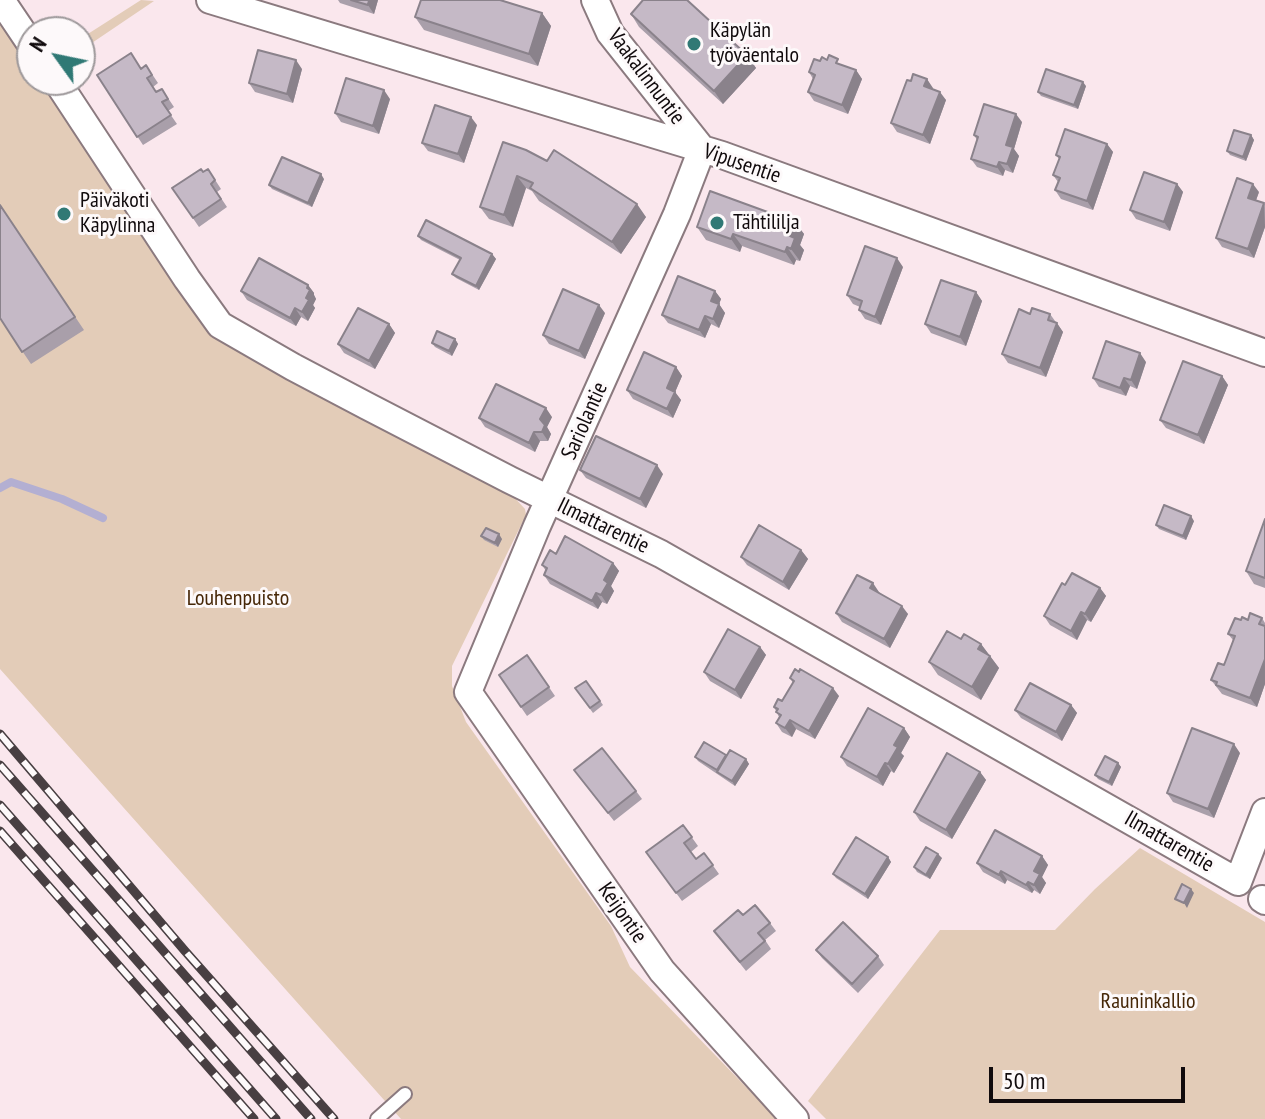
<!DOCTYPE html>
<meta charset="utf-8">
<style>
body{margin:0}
#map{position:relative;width:1265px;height:1119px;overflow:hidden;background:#fae7ed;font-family:"PT Sans Narrow",sans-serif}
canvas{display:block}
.north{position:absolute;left:16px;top:16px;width:80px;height:80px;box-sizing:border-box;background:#fdf9fa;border:2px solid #9e999b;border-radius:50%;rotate:303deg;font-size:22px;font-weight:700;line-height:32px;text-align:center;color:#100a0c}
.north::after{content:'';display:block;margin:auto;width:28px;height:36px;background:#307975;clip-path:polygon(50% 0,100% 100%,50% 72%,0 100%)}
.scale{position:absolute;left:989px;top:1067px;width:196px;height:36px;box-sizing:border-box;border:4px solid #100a0c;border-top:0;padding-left:10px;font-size:24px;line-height:28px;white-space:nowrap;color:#100a0c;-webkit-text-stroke:6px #fdf9fa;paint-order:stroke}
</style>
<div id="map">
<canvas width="1265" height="1119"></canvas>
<div class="north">N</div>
<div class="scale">50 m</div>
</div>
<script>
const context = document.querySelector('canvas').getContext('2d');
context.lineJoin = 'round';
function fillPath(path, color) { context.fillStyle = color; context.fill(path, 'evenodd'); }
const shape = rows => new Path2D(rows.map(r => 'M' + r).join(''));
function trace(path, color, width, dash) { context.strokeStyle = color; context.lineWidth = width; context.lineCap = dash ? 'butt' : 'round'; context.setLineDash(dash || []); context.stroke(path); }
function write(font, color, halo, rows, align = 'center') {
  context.font = font + ' "PT Sans Narrow",sans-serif'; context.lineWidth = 6; context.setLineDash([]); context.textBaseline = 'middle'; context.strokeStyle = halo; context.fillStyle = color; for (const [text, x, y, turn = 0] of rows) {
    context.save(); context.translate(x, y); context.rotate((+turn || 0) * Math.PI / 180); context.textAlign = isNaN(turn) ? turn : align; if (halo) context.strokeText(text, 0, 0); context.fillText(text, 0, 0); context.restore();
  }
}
const green = shape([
 [141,0,154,1,80,51,80,39],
 [0,19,32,68,32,80,40,80,180,292,209,328,512,495,525,509,526,515,452,666,452,686,466,722,611,926,630,967,777,1119,401,1119,0,669],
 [1140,848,1265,922,1265,1119,826,1119,808,1101,940,930,1055,930,1095,889]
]);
const stream = shape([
 [0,488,11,482,62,499,103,518]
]);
const service = shape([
 [377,1119,405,1094]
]);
const minor = shape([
 [1,0,32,46],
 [210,0,722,155,1265,353],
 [595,0,610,33,702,149,677,214,537,526,468,692,662,971,795,1119],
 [56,80,187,279,220,325,293,367,367,406,510,480,661,554,1238,882,1265,812],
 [1262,899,1265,901]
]);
const rail = shape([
 [0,734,185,951,334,1119],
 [0,765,311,1119],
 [0,805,276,1119],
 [0,831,254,1119]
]);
const wall = shape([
 [338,0,378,0,374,14,340,3],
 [542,13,551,26,538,66,424,30,415,17],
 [631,14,747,55,756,68,723,104,639,27],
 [820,61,842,65,856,70,862,79,848,114,814,101,808,92,813,79,809,72],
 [146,65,158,83,153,87,156,92,162,89,174,107,168,111,177,124,143,145,97,75,141,68],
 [302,69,293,103,255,92,249,83],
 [927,79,932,89,946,100,930,144,897,132,891,123,911,81],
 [1086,86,1078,109,1041,96,1038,92],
 [390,99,379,134,341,122,335,113],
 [1022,122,1014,149,1019,156,1013,173,1005,170,1003,176,977,167,971,159,977,140,974,135],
 [477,125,464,163,428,151,422,143],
 [1251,135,1254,140,1246,161,1230,155,1227,151],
 [503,142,646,217,621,254,539,201,532,191,526,188,513,227,489,219,480,207],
 [1107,144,1113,152,1093,210,1061,199,1055,190,1058,182,1053,175,1059,159,1056,155],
 [208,169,221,189,217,192,227,207,199,227,172,188],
 [324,179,312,207,272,189,269,185],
 [1177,184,1183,192,1170,231,1136,219,1130,210],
 [1259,192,1256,200,1265,204,1265,227,1254,258,1222,247,1216,238],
 [0,205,84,330,31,364,0,318],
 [795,222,804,234,800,245,804,250,800,261,796,260,794,265,742,246,740,252,706,240,697,227],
 [418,236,492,254,496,259,479,290,456,278,452,274,460,260,421,240],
 [903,267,881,325,865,319,859,310,860,307,853,304,847,295],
 [308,285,314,293,314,295,316,299,313,305,315,308,308,321,301,317,296,326,247,300,241,291],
 [715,291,721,299,719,304,725,313,719,328,711,324,705,338,668,323,662,315],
 [976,292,982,301,966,346,931,333,925,324],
 [605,313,585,359,549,344,543,335],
 [1030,314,1050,314,1063,332,1046,377,1008,363,1002,354],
 [389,324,395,333,375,369,344,353,338,344],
 [455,339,458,344,452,356,435,347,432,343],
 [1146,362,1137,389,1130,386,1126,396,1099,387,1093,378],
 [676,367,682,376,675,392,681,400,673,418,633,399,627,390],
 [1222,376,1228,385,1204,444,1166,428,1160,420],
 [552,417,547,427,551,434,548,441,540,441,535,452,485,427,479,418],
 [580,470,663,474,646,508,586,478],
 [1265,519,1265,588,1254,584,1246,571],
 [1194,521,1186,540,1159,529,1156,525],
 [481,536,502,539,498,547,484,540],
 [801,550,808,559,789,590,747,565,741,557],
 [556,554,613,563,619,571,611,586,614,591,607,604,602,602,598,609,550,584,544,575,546,571,542,565],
 [1065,585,1100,588,1106,596,1091,622,1087,620,1077,640,1050,625,1044,616],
 [879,592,908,614,890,648,842,622,836,613],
 [1262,618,1265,623,1265,684,1257,707,1222,694,1211,680,1224,665,1233,640,1228,634,1248,620],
 [961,639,981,644,999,668,981,700,938,675,929,662],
 [760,647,766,655,741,699,710,681,704,672],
 [527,655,555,696,527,716,499,675],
 [790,678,839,696,815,739,796,729,792,737,782,732,776,723,779,717,774,707,782,701,793,683],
 [586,681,603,705,593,713,575,688],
 [1071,705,1077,713,1062,741,1021,718,1015,710],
 [904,728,910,737,901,753,904,756,894,773,891,771,883,786,847,766,841,757],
 [1240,753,1214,818,1173,802,1167,793],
 [695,757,746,759,749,764,735,786,698,761],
 [1118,763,1121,767,1112,786,1098,779,1095,775],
 [980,772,986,780,952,839,920,821,914,812],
 [580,778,636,791,642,799,614,821],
 [683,825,698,846,691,852,696,859,704,853,719,874,682,901,646,852],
 [1042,856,1048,865,1042,877,1046,883,1040,894,1034,890,1032,893,1007,880,1005,884,983,872,977,863],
 [888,857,891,862,868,899,836,878,833,874],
 [942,858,930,879,917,872,914,867],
 [743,915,770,923,776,931,765,940,771,949,746,971,714,931],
 [816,950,878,956,884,965,858,993,822,958]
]);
const shadedWall = shape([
 [369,0,378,0,374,14,368,5],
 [542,13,551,26,538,66,529,54],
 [747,55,756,68,723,104,714,91],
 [296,60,302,69,293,103,287,94],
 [856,70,862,79,848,114,842,105],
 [927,79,933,88,930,95,924,86],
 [1083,82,1086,86,1078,109,1074,105],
 [384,90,390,99,379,134,373,126],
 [940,92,946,100,930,144,923,135],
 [1016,114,1022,122,1014,149,1019,156,1013,173,1007,164,1006,145],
 [471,117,477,125,464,163,458,154],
 [1251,135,1254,140,1246,161,1243,157],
 [1107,144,1113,152,1093,210,1087,201],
 [999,162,1005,170,1003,176,997,167],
 [321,174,324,179,312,207,308,203],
 [517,176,526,188,513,227,504,215],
 [1177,184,1183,192,1170,231,1164,222],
 [1253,184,1259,192,1254,206,1248,198],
 [1264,203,1265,227,1254,258,1248,249],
 [637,204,646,217,621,254,612,242],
 [795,222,804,234,800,245,804,250,800,261,791,249,790,236],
 [733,234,742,246,740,252,731,239],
 [787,247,796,260,794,265,785,252],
 [492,254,496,259,479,290,476,286],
 [897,258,903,267,881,325,875,317],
 [308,285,314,293,314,295,316,299,313,305,315,308,308,321,302,312],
 [715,291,721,299,717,310,711,301],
 [976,292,982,301,966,346,960,337],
 [719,304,725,313,719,328,713,319],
 [599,305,605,313,585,359,579,351],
 [295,308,301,317,296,326,290,318],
 [705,316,711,324,705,338,699,330],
 [1057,323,1063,332,1046,377,1040,368],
 [389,324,395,333,375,369,369,361],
 [455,339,458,344,452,356,449,351],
 [1140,353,1146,362,1137,389,1131,380],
 [676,367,682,376,673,397,667,388],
 [1222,376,1228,385,1204,444,1198,435],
 [1124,378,1130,386,1126,396,1120,388],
 [675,392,681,400,673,418,667,409],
 [546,408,552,417,547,427,551,434,548,441,542,432,540,419],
 [534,432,540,441,535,452,529,443],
 [657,465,663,474,646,508,640,499],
 [1191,516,1194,521,1186,540,1183,536],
 [499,534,502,539,498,547,495,543],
 [801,550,808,559,789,590,783,582],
 [613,563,619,571,611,586,614,591,607,604,601,595,604,580],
 [873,583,879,592,876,597,870,588],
 [1100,588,1106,596,1091,622,1085,614],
 [596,593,602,602,598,609,592,601],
 [902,606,908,614,890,648,884,639],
 [1081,612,1087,620,1077,640,1071,631],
 [981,644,990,656,978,649],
 [760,647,766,655,741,699,735,690],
 [990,656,999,668,981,700,972,687],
 [1265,659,1265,684,1257,707,1250,698],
 [833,688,839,696,815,739,809,731],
 [1071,705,1077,713,1062,741,1056,732],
 [790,720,796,729,792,737,785,728],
 [904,728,910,737,901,753,904,756,894,773,888,764,894,745],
 [1234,744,1240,753,1214,818,1208,809],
 [746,759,749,764,735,786,732,781],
 [885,763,891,771,883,786,877,777],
 [1118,763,1121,767,1112,786,1109,782],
 [980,772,986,780,952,839,946,830],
 [938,854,942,858,930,879,926,875],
 [1042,856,1048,865,1042,877,1046,883,1040,894,1034,885,1034,871],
 [888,857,891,862,868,899,865,894],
 [1001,871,1007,880,1005,884,999,875],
 [1028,882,1034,890,1032,893,1026,885],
 [1191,889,1194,893,1187,908,1184,903]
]);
const building = shape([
 [351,0,369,0,368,5,351,0],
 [421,0,500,0,542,13,529,54,415,17,421,0],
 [643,0,687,0,747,55,714,91,631,14,643,0],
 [258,50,296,60,287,94,249,83,258,50],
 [131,53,141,69,146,65,152,75,147,78,156,92,162,89,168,99,162,102,171,115,137,137,97,75,131,53],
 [829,55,838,59,836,63,856,70,842,105,808,92,815,75,809,72,814,59,820,61,822,57,827,60,829,55],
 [1046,69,1083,82,1074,105,1038,92,1046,69],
 [913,74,927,79,924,86,940,92,923,135,891,123,907,80,911,81,913,74],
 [346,78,384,90,373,126,335,113,346,78],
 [984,104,1016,114,1006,145,1013,147,1007,164,999,162,997,167,971,159,978,137,974,135,984,104],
 [435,105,471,117,458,154,422,143,435,105],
 [1065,129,1107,144,1087,201,1055,190,1060,178,1053,175,1060,157,1056,155,1065,129],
 [1234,130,1251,135,1243,157,1227,151,1234,130],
 [503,142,526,150,547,161,554,150,637,204,612,242,530,188,533,183,517,176,504,215,480,207,503,142],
 [282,157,321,174,308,203,269,185,282,157],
 [201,169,203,172,208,169,215,180,211,184,221,199,193,218,172,188,201,169],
 [1144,172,1177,184,1164,222,1130,210,1144,172],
 [1237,178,1253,184,1248,198,1264,203,1248,249,1216,238,1237,178],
 [710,191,795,222,790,236,795,238,791,249,787,247,785,252,733,234,731,239,697,227,710,191],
 [0,205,75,317,22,352,0,318,0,205],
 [426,220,492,254,476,286,452,274,461,258,418,236,426,220],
 [865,246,897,258,875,317,859,310,862,301,847,295,865,246],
 [259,258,308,285,307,288,310,290,306,298,309,300,302,312,295,308,290,318,241,291,259,258],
 [678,276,715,291,711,301,719,304,713,319,705,316,699,330,662,315,678,276],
 [941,280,976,292,960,337,925,324,941,280],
 [563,289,599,305,579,351,543,335,563,289],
 [358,308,389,324,369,361,338,344,358,308],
 [1032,308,1050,314,1048,320,1057,323,1040,368,1002,354,1019,309,1030,314,1032,308],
 [437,331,455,339,449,351,432,343,437,331],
 [1106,341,1140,353,1131,380,1124,378,1120,388,1093,378,1106,341],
 [644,352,676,367,667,388,675,392,667,409,627,390,644,352],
 [1183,361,1222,376,1198,435,1160,420,1183,361],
 [496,384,546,408,540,419,545,425,542,432,534,432,529,443,479,418,496,384],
 [596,436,657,465,640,499,580,470,596,436],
 [1164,505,1191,516,1183,536,1156,525,1164,505],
 [1265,519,1265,578,1246,571,1265,519],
 [759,525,801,550,783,582,741,557,759,525],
 [486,528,499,534,495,543,481,536,486,528],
 [565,536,613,563,604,580,608,583,601,595,596,593,592,601,544,575,547,568,542,565,550,550,556,554,565,536],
 [1072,573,1100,588,1085,614,1081,612,1071,631,1044,616,1062,583,1065,585,1072,573],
 [857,575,873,583,870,588,902,606,884,639,836,613,857,575],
 [1250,613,1262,618,1259,624,1265,626,1265,659,1250,698,1216,685,1217,682,1211,680,1218,663,1224,665,1235,636,1228,634,1235,618,1241,620,1242,617,1248,620,1250,613],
 [728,629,760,647,735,690,704,672,728,629],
 [947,631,961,639,964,634,981,644,978,649,990,656,972,687,929,662,947,631],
 [527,655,549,687,521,707,499,675,527,655],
 [795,669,799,672,800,669,833,688,809,731,790,720,785,728,776,723,781,715,776,712,778,709,774,707,778,699,782,701,794,681,790,678,795,669],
 [586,681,600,701,590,708,575,688,586,681],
 [1030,683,1071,705,1056,732,1015,710,1030,683],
 [868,708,904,728,894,745,898,747,888,764,885,763,877,777,841,757,868,708],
 [1192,728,1234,744,1208,809,1167,793,1192,728],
 [704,742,726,755,717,770,695,757,704,742],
 [602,748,636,791,608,813,574,770,602,748],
 [730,750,746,759,732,781,717,772,730,750],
 [947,753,980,772,946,830,914,812,947,753],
 [1105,756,1118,763,1109,782,1095,775,1105,756],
 [683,825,692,837,684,843,696,859,704,853,713,865,676,893,646,852,683,825],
 [995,830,1042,856,1034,871,1040,874,1034,885,1028,882,1026,885,1001,871,999,875,977,863,995,830],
 [856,837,888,857,865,894,833,874,856,837],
 [926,847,938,854,926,875,914,867,926,847],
 [1182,884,1191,889,1184,903,1175,899,1182,884],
 [755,905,770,923,758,933,765,941,740,962,714,931,738,910,743,915,755,905],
 [843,922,878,956,852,984,816,950,843,922]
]);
const markers = [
 [694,44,8,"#307975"],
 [64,214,8,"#307975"],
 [717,223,8,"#307975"]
];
const poiNames = [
 ["Käpylän",710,31],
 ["työväentalo",710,56],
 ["Päiväkoti",80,201],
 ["Käpylinna",80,226],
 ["Tähtililja",733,223]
];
const streetNames = [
 ["Vaakalinnuntie",646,77,53],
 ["Vipusentie",742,164,19],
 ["Sariolantie",585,421,-66],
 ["Ilmattarentie",603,526,26],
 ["Ilmattarentie",1169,842,30],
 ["Keijontie",622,913,55]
];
const parkNames = [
 ["Louhenpuisto",238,599],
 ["Rauninkallio",1148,1002]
];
fillPath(green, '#e3ccb8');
trace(stream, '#b3afd2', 8);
trace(service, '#8b7a7f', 16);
trace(minor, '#8b7a7f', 30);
trace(service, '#fff', 12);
trace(minor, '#fff', 26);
trace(rail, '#483f42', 9);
trace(rail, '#fdf9fa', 6, [18]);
fillPath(wall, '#a99faa');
fillPath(shadedWall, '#8a828b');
fillPath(building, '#c5b9c6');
trace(building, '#8a828b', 2);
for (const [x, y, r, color] of markers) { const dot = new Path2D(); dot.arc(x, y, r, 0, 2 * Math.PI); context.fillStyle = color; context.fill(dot); trace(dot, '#fdf9fa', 3); }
write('22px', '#100a0c', '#fdf9fa', poiNames, 'left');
write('22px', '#100a0c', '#fdf9fa', streetNames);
write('22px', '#462707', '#fdf9fa', parkNames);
</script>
